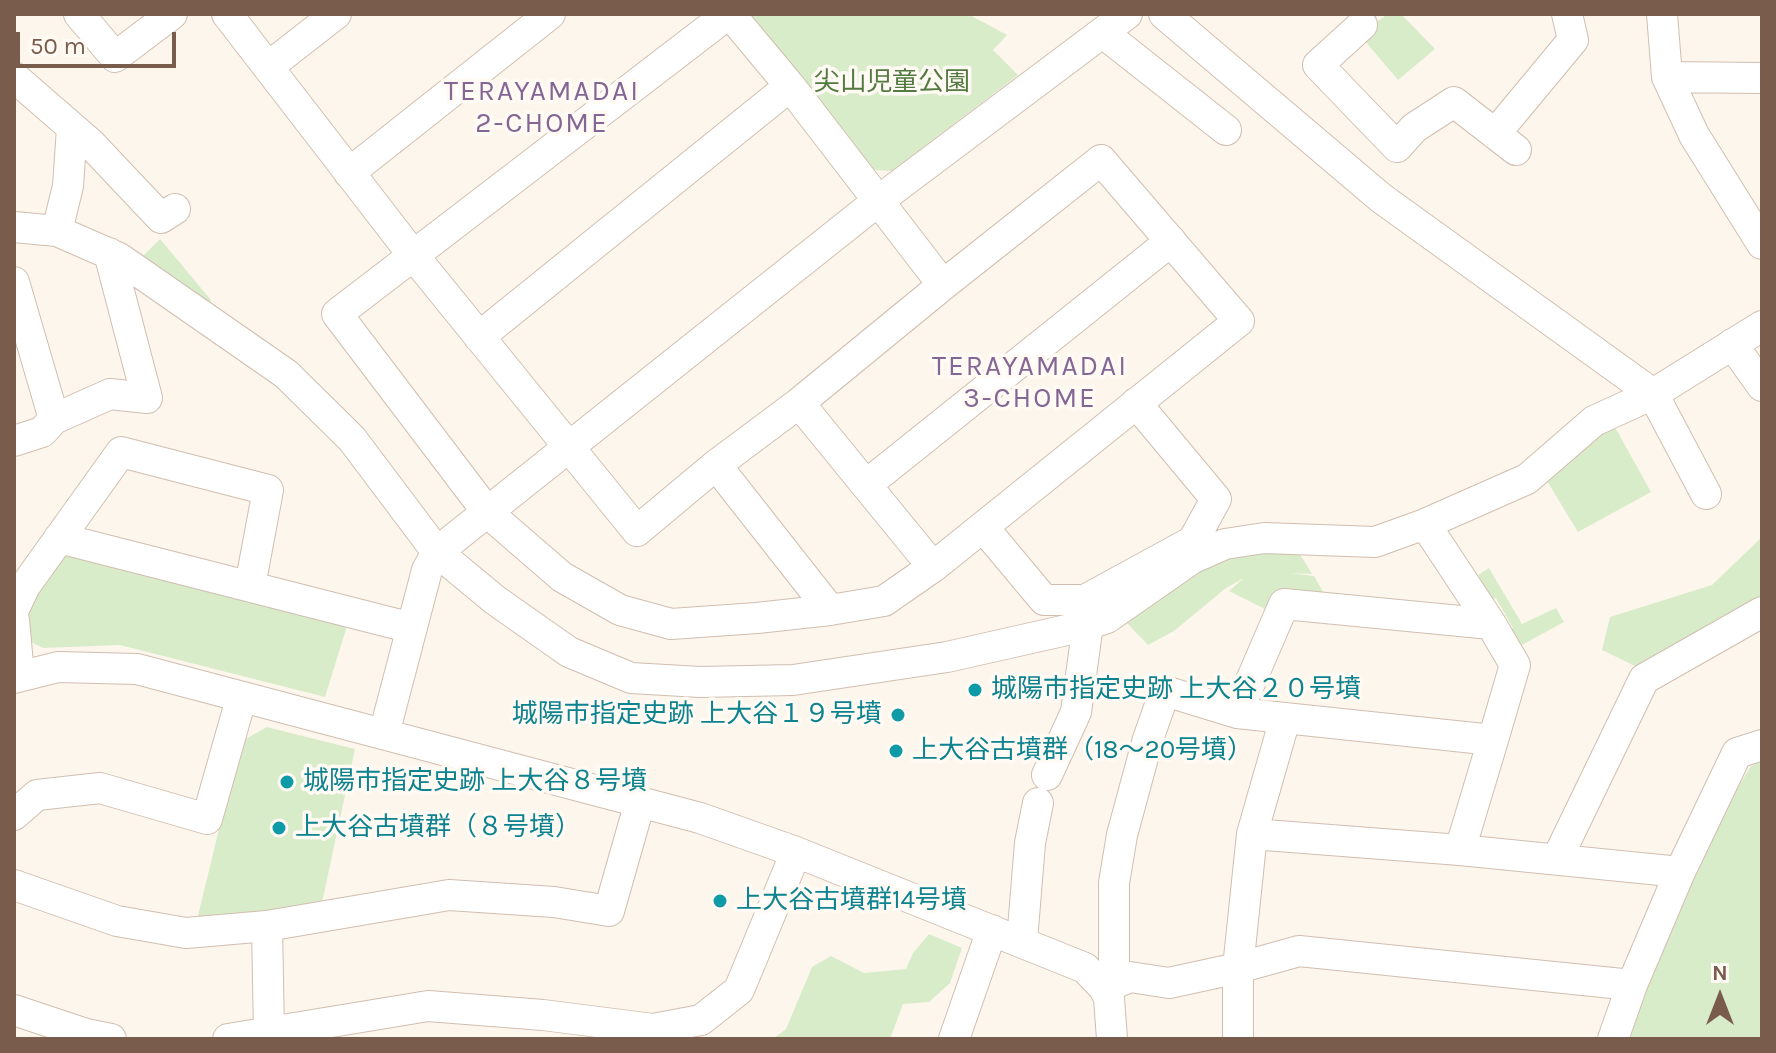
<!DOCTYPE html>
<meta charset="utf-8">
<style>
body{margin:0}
#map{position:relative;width:1776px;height:1053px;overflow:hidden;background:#fdf6ec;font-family:Karla,sans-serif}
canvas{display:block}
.frame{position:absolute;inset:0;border:16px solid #7a5c4d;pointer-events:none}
.north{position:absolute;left:1680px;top:957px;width:80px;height:80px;-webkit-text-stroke:6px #fffaf3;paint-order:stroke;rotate:0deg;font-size:22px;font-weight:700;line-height:32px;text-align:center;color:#7a5c4d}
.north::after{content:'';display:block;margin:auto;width:28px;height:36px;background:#7a5c4d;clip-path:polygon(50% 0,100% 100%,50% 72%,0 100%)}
.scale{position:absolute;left:16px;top:32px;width:160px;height:36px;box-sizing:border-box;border:4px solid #7a5c4d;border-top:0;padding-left:10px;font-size:24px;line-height:28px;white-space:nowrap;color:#7a5c4d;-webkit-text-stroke:6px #fffaf3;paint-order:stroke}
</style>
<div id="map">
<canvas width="1776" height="1053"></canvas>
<div class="frame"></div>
<div class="north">N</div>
<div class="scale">50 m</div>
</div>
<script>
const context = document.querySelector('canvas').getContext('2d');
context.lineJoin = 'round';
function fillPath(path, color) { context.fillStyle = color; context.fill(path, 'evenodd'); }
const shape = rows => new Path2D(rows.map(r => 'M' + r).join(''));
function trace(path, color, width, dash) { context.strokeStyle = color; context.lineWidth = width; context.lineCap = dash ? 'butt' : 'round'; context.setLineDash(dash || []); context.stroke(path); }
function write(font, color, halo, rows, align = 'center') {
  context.font = font + ' Karla,"Noto Sans JP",sans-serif'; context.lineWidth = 7; context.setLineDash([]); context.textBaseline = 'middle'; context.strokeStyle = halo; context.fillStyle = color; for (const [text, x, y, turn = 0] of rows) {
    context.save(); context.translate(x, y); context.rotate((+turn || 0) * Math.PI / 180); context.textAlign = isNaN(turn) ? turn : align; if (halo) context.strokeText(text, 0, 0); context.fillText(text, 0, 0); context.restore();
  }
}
const green = shape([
 [751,14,968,14,1007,35,993,50,1018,75,892,171,872,170],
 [1388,14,1401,14,1435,49,1398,80,1359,34],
 [160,239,211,300,208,306,142,257],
 [1611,420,1651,492,1578,532,1547,481,1565,458],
 [1762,537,1762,596,1637,667,1602,650,1610,617,1712,585],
 [1293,543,1312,574,1290,573,1314,576,1326,597,1269,611,1229,591,1244,578,1226,588,1174,631,1148,645,1126,622,1220,557],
 [72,555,348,623,325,697,120,645,43,648,23,638,24,610,59,559],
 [1489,568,1522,624,1556,608,1564,622,1518,647,1509,631,1513,628,1496,598,1491,600,1478,575],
 [267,727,355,749,321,907,197,920,240,742],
 [1762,761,1762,1039,1630,1039,1680,882,1751,766],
 [929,934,962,948,950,983,929,1002,903,1004,890,1039,773,1039,786,1029,812,967,831,956,864,973,906,969,913,953]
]);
const minor = shape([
 [79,14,115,57,172,14],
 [227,14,413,255,637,531,716,465,799,403,943,285,1101,160,1239,321,933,567,884,601,830,610,716,465],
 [728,14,337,314,488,513,562,577,620,610,671,624,757,618,830,610],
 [730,14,790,86,943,285],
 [1164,14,1381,198,1653,394,1706,494],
 [1662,14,1667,77,1694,135,1762,244],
 [1362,25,1318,65,1397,147,1414,128,1454,102,1516,150],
 [1103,33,1226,130],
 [268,67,336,14],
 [14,77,90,143,161,218,175,209],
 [1667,77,1762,78],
 [1495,134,1573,40,1567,14],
 [349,173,550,14],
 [14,227,57,231,119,258,286,374,352,439,437,552,495,600,569,652,631,678,700,682,793,680,947,657,1080,627,1107,618,1193,558,1225,544,1264,538,1375,542,1425,524,1527,479,1594,421,1653,394,1762,326],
 [57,231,68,186,72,128],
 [14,282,54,419,42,432,14,441],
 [479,337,790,86],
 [1732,344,1762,386],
 [799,403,933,567],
 [54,419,110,394,147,398,109,253],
 [866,485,1171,241],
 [1425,524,1491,624,1515,665,1493,740],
 [983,527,1044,600,1085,600,1193,541,1216,499,1136,403],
 [59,538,412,628],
 [14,609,25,586,121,452,268,490,250,586],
 [14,620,19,675],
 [14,678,58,667,137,669,700,818,796,852,1085,968,1104,988,1109,998,1112,1039],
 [1237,713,1284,604,1491,624],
 [384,734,427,570,437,552,878,201,1127,14],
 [1047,775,1076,712,1088,624],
 [14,815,37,795,100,788,207,819,241,699],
 [1252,834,1460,850],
 [1557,859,1644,679,1762,612],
 [14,885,117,921,186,933,267,926,449,895,554,902,609,911,640,802],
 [267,926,269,1033],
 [1022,941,1030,843,1038,803],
 [1104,988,1114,965,1114,883,1122,835,1148,739,1165,691,1237,713,1493,740,1460,850,1680,872],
 [1104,988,1130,977,1169,983,1238,968,1299,951,1632,985],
 [14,1010,86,1034,111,1039],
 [228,1039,428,1006,543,1015,653,1029,701,1020,739,990,796,852],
 [954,1039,992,930],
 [1238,1039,1238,968,1252,834,1285,719],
 [1613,1039,1632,985,1680,872,1737,753,1762,745]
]);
const markers = [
 [975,690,8,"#0f9aa8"],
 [898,715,8,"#0f9aa8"],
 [896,751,8,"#0f9aa8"],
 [287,782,8,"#0f9aa8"],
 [279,828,8,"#0f9aa8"],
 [720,901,8,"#0f9aa8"]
];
const parkNames = [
 ["尖山児童公園",892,83]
];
const cultureNames = [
 ["城陽市指定史跡 上大谷２０号墳",991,690],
 ["城陽市指定史跡 上大谷１９号墳",882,715,"right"],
 ["上大谷古墳群（18～20号墳）",912,751],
 ["城陽市指定史跡 上大谷８号墳",303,782],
 ["上大谷古墳群（８号墳）",295,828],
 ["上大谷古墳群14号墳",736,901]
];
const neighbourhoodNames = [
 ["TERAYAMADAI",542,92],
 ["2-CHOME",542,124],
 ["TERAYAMADAI",1030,367],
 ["3-CHOME",1030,399]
];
fillPath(green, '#d8ecc9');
trace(minor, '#d1beb0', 32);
trace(minor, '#fff', 30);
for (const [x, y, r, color] of markers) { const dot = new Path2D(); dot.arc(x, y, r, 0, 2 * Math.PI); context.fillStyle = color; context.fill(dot); trace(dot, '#fffaf3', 3); }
write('26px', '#537a41', '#fffaf3', parkNames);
write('26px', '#0d838f', '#fffaf3', cultureNames, 'left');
context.letterSpacing = '2px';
write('28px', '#846695', '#fffaf3', neighbourhoodNames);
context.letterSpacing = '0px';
</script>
